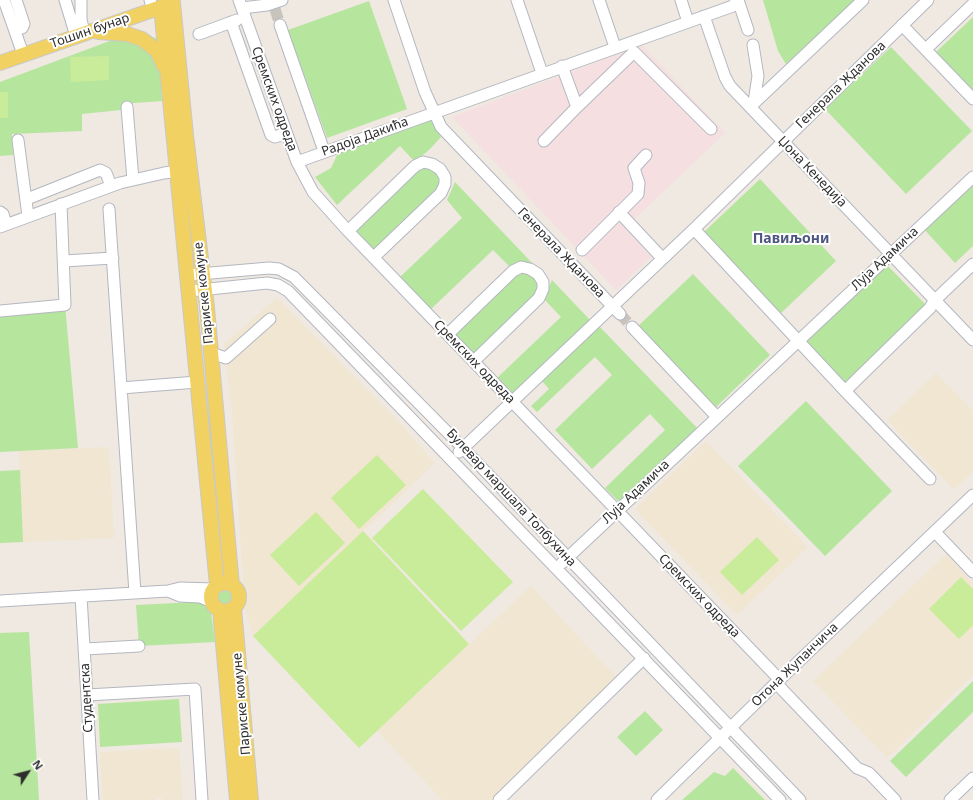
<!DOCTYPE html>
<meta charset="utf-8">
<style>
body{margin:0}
#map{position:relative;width:973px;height:800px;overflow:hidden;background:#efe9e1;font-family:"Noto Sans",sans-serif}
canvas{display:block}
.north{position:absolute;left:8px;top:752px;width:40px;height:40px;-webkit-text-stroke:3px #fff;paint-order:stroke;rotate:54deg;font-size:11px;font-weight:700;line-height:16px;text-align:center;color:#2e2e2e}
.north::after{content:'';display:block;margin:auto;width:14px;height:18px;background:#2e2e2e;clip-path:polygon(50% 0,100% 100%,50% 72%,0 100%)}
</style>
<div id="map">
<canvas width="973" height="800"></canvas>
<div class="north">N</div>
</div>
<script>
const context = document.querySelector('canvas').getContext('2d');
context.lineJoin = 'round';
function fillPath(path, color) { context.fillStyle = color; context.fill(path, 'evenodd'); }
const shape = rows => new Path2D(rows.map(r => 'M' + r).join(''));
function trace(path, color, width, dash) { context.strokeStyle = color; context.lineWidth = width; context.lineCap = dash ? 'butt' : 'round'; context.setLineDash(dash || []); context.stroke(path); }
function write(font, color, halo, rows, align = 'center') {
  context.font = font + ' "Noto Sans",sans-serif'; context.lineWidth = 4; context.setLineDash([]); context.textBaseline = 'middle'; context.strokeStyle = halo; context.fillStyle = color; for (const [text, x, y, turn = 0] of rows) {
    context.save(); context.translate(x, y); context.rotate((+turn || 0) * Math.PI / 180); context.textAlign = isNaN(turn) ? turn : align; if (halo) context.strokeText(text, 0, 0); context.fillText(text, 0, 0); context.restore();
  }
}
const education = shape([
 [277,298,397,420,435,463,253,636,245,611,232,411,224,344],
 [936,373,973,411,973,471,954,490,887,420],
 [706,441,808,547,737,615,635,509],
 [109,447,114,538,23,542,19,451],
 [946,554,973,583,973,675,887,758,813,681],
 [531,586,619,680,498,800,442,800,377,731],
 [179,748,183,800,163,800,162,798,156,798,156,800,103,800,100,752]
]);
const medical = shape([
 [642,45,725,133,625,228,651,257,616,290,452,117]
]);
const green = shape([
 [763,0,856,0,786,64,778,51],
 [369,1,407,109,327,138,288,30],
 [973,17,973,92,936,52],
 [139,30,159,40,162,101,121,104,121,110,82,114,82,131,12,134,13,155,0,156,0,82],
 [891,47,972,131,906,194,825,109],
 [429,118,441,137,430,149,415,162,400,146,337,205,315,177,331,168,339,151],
 [429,166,437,171,443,181,439,192,376,252,355,231,418,168],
 [760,179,836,261,780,314,703,233],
 [973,179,973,246,955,263,922,227],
 [455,182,534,265,510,267,493,250,431,309,400,277,462,218,447,200],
 [886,264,927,306,844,386,803,344],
 [527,271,535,275,541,286,537,296,474,357,453,335,516,273],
 [693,274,770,355,714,409,637,327],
 [552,280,591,321,513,396,497,378,561,317,544,299],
 [65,305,78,448,0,452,0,310],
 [599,326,700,431,622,505,605,488,665,430,650,414,592,469,555,430,612,375,595,357,537,412,531,406,549,389,542,381],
 [806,401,892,491,825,556,738,466],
 [20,470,23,542,0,543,0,471],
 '214 597a11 11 0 1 1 22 0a11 11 0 1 1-22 0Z',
 [196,602,207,606,211,613,215,642,139,646,136,605],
 [29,632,39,800,0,800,0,633],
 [973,681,973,712,906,777,890,761],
 [179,699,182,742,100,747,98,704],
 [645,711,663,730,636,756,617,737],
 [733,768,765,800,682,800,714,772,725,776]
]);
const pitch = shape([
 [109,56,109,80,71,82,70,57],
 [0,92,8,92,8,118,0,118],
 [377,455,406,485,359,529,331,498],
 [423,489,513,582,461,631,372,538],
 [316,512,345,543,299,586,270,555],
 [363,531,469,644,359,748,253,636],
 [757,537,779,560,742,595,720,572],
 [961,577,973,589,973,625,959,639,929,609]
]);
const minorTunnel = shape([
 [275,9,280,25],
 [620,314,632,327]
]);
const minor = shape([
 [4,0,23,54],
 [65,0,76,36],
 [81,0,81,19,84,33],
 [150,0,153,10],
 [239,0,297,162,313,192,348,231,780,680],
 [394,0,425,92,441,127,620,314],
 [517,0,542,73],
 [599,0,615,47],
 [681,0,688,22],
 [738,0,748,30],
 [242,8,267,5,282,0],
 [704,16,725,77,730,86,973,340],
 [231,22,271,135,275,137,286,133],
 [280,25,324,151],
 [902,25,973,99],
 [15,30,22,28,24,24,16,0],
 [199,34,237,20],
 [753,45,758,76,754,102],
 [926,49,973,4],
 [562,66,577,107],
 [127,107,133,180],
 [750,107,863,0],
 [18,140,28,216],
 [544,141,577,107,634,52,711,129],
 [297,162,733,6,737,0],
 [27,199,100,170,106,173,111,186],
 [109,209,135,593],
 [0,212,3,214,6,224],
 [619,212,662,258],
 [0,227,120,183,164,173,178,171],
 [694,229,845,391,930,479],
 [348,231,415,166,423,162,432,164,440,169,445,177,445,184,441,193,374,257],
 [582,250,638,194,639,183,634,168,646,155],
 [64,261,113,258],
 [188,275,269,268,279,269,294,277,463,448,800,800],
 [190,291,267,283,278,285,288,291,780,800],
 [0,311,65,305,61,204],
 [632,327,717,417],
 [448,334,513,271,521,267,530,269,538,274,543,282,543,289,539,298,474,361],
 [211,353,226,358,270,319],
 [121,388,197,382],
 [845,391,930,308,934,301,973,264],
 [459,452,694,229,928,0],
 [935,532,973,572],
 [562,563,973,177],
 [168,591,180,596,200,597,212,602],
 [81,596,93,800],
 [0,601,168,591,180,588,213,589],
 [85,649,139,646],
 [776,683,857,768,869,773,895,800],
 [87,695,195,689,202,800],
 [499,800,644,658],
 [657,800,776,683,973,495],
 [950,800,973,778]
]);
const major = shape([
 [173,3,186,135,207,308,232,585],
 [161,7,217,585],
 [98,32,127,34,142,39,157,51,164,66],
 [0,63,170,4],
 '211 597a14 14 0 1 1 28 0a14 14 0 1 1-28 0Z',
 [234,608,251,800],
 [220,610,237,800]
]);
const streetNames = [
 ["Тошин бунар",90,31,-19],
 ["Генерала Жданова",841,85,-44],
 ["Сремских одреда",274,99,70],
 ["Радоја Дакића",365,137,-20],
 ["Џона Кенедија",812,172,46],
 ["Генерала Жданова",561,253,46],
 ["Луја Адамича",885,259,-43],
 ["Париске комуне",204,293,-96],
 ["Сремских одреда",474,362,46],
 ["Луја Адамича",636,492,-43],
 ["Булевар маршала Толбухина",511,498,47],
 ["Сремских одреда",699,596,46],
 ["Отона Жупанчича",795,665,-44],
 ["Студентска",87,698,-93],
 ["Париске комуне",242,704,-95]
];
const neighbourhoodNames = [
 ["Павиљони",791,239]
];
fillPath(education, '#f0e6d1');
fillPath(medical, '#f5dfe0');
fillPath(green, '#b6e59e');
fillPath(pitch, '#c9ec9a');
trace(minorTunnel, '#c8c4bd', 11, [11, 5.5]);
trace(minor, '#b4b7c1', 13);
trace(major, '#c9c9c9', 16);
trace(minor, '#fff', 11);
trace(major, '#f2d163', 14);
write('13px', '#2e2e2e', '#fff', streetNames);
write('bold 14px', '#4d5680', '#fff', neighbourhoodNames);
</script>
